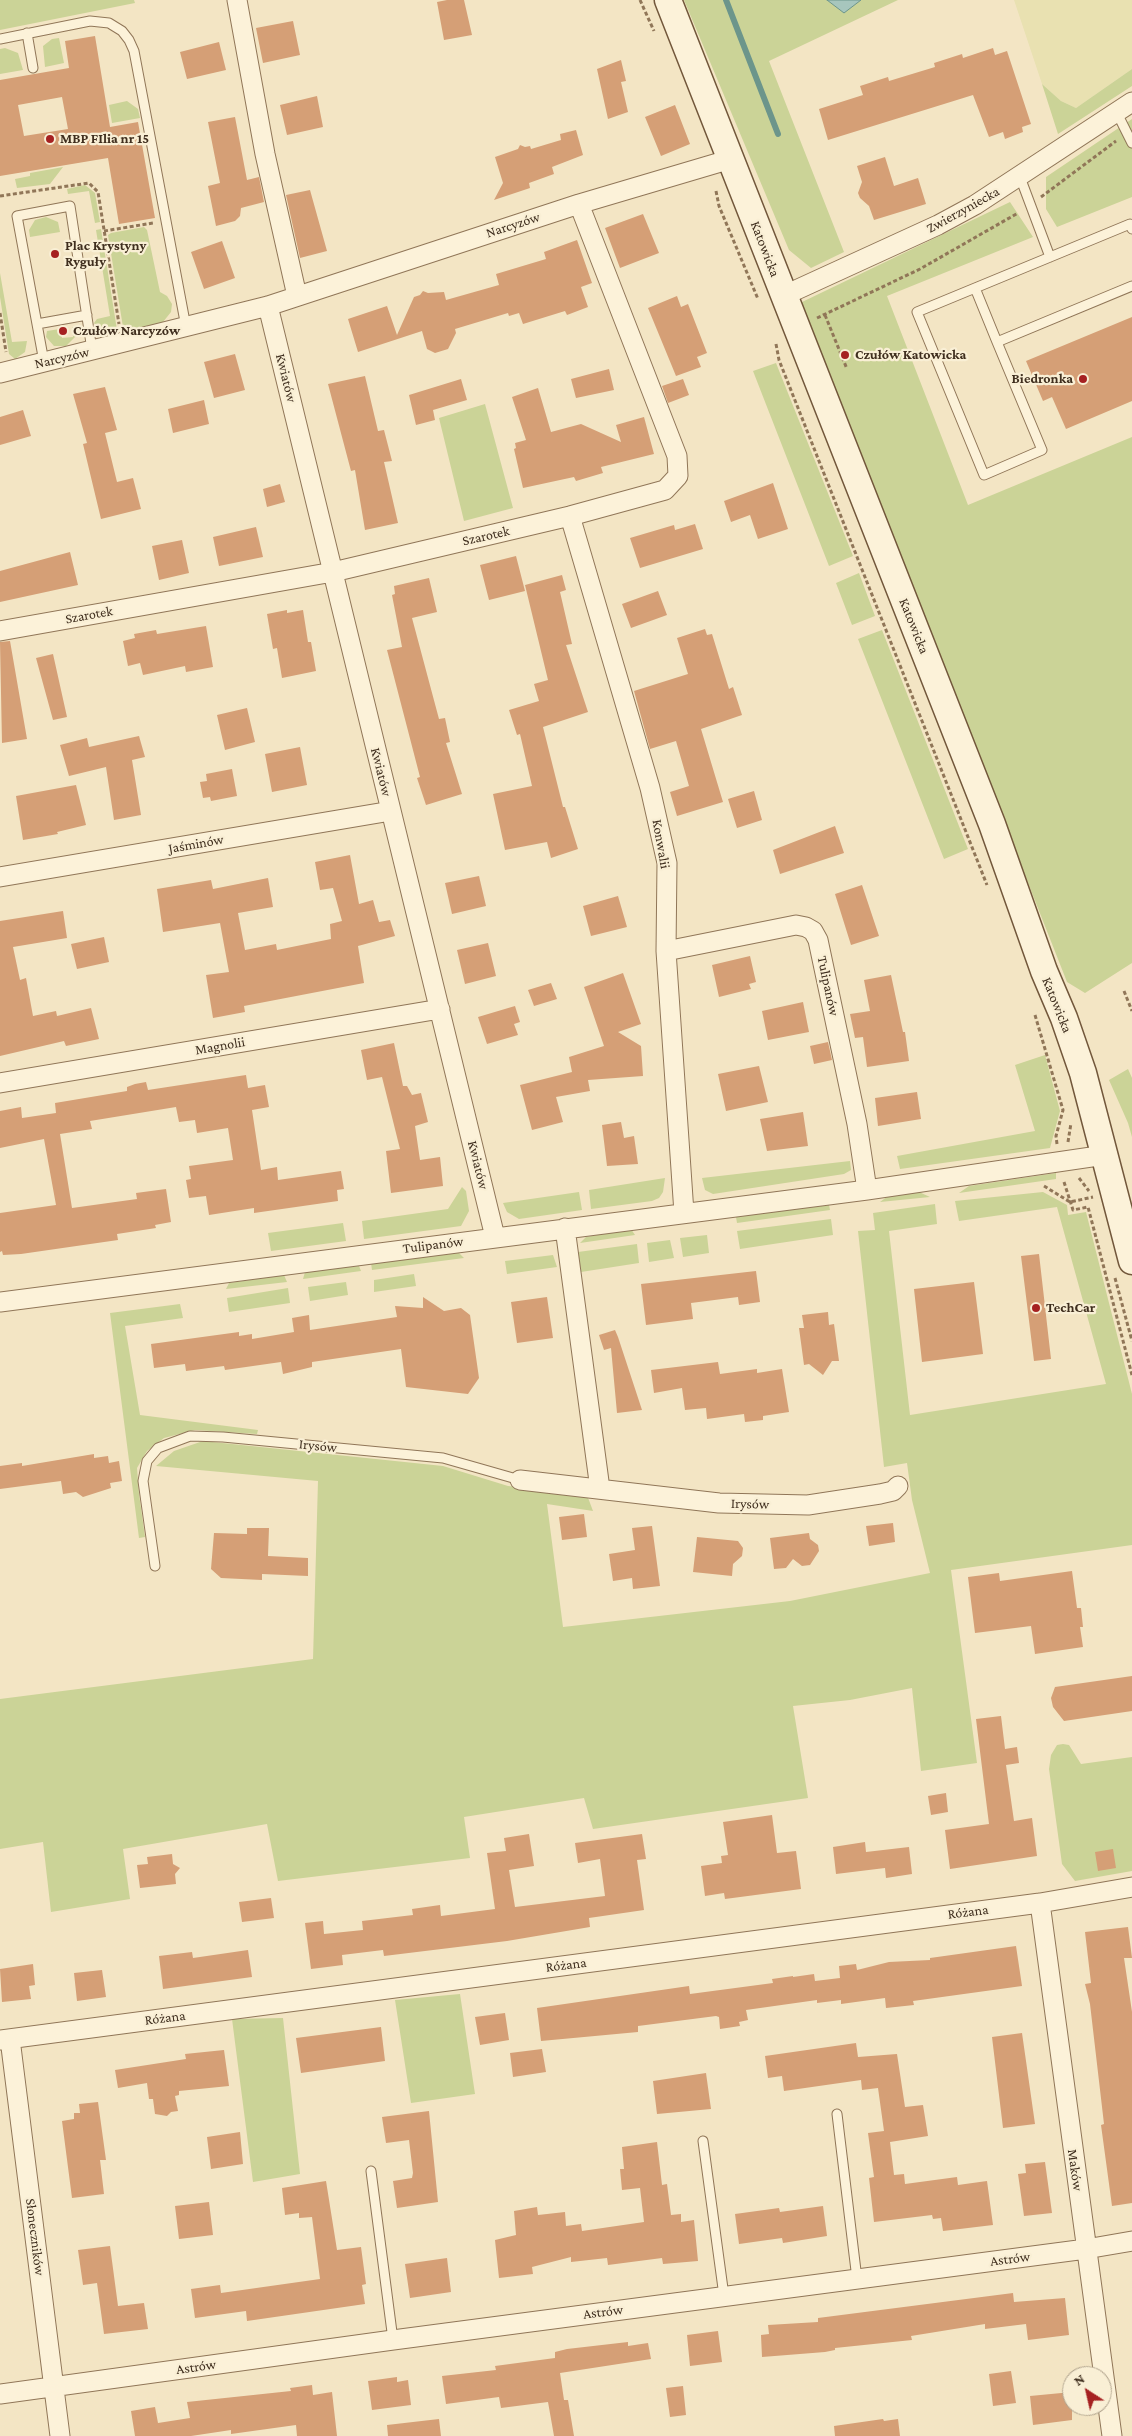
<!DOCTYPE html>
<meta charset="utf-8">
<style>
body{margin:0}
#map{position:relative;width:1132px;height:2436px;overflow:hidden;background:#f3e5c4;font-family:"Crimson Pro",serif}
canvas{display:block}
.north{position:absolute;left:1062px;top:2366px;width:50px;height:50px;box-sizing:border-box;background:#f9efd5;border:1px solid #afa28c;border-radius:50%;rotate:325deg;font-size:14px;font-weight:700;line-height:20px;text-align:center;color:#3f2e1e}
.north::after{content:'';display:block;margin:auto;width:18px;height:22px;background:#a62121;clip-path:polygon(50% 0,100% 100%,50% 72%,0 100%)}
</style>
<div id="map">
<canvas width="1132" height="2436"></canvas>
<div class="north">N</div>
</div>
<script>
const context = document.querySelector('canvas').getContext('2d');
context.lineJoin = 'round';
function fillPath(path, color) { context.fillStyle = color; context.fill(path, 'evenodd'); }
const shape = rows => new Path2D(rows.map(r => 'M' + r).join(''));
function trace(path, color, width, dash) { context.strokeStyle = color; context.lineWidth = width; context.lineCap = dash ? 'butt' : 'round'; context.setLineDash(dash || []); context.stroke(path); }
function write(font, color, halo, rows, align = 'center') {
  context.font = font + ' "Crimson Pro",serif'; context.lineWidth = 4.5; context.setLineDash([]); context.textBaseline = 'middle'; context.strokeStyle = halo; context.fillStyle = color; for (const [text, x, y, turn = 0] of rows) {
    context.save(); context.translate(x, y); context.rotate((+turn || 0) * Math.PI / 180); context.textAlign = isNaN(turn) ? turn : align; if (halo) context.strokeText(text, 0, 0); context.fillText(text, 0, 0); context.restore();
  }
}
const farmland = shape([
 [1014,0,1132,0,1132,69,1076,108,1061,101,1042,84]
]);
const green = shape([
 [0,0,134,0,135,3,0,30],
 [684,0,827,0,844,12,861,0,898,0,769,61,844,252,811,268,789,250],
 [59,38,64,63,45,67,43,46,52,39],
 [5,48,18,53,23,70,0,74,0,49],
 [1132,69,1132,86,1058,134,1042,84,1061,101,1076,108],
 [127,101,138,109,140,118,112,123,109,105],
 [1132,119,1132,197,1057,227,1046,209,1046,177],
 [63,167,50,184,17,188,15,179,30,176,30,173],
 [85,185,95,193,100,222,95,223,89,191,68,194,67,189],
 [1010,202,1033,237,887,296,968,505,1132,437,1132,963,1085,993,1067,982,800,303],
 [46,217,58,222,60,232,30,237,29,230,35,220],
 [144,227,147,230,160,292,167,296,172,304,171,312,163,322,128,331,123,327,108,235,111,233],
 [101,229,117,330,114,333,107,334,100,331,94,323,97,319,110,316,96,230],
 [0,273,12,342,27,341,25,352,15,359,9,354,0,297],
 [72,327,76,327,77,335,66,346,54,346,46,337,47,331,60,329,62,338,73,337],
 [776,363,853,556,829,566,753,371],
 [485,404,513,508,464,521,439,418],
 [859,573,875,616,852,625,836,583],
 [882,630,968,849,944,859,858,639],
 [1045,1055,1060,1111,1050,1148,900,1169,897,1156,1035,1131,1015,1065],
 [1128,1069,1132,1078,1132,1137,1128,1123,1109,1080],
 [850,1161,851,1170,844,1174,713,1194,705,1190,702,1178],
 [1056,1173,1056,1179,959,1193,969,1186],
 [665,1178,663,1192,659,1198,652,1201,591,1209,589,1190],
 [462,1187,466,1191,469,1211,461,1226,364,1239,362,1221,448,1209],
 [579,1192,582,1210,519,1219,507,1212,503,1203],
 [919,1192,930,1197,880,1202,888,1196],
 [1043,1192,1067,1205,1068,1215,1086,1212,1132,1394,1132,1545,951,1570,977,1763,921,1771,912,1688,850,1700,793,1706,808,1798,593,1829,584,1798,464,1817,470,1858,278,1881,267,1824,123,1849,130,1899,51,1912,43,1842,0,1849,0,1699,313,1659,318,1481,156,1466,174,1451,203,1441,443,1466,508,1486,587,1495,593,1511,547,1504,563,1627,790,1601,930,1573,912,1500,907,1463,884,1467,858,1231,875,1230,873,1213,935,1204,937,1224,889,1231,910,1415,1106,1384,1057,1207,959,1221,955,1201],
 [829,1205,830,1210,737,1223,736,1217],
 [831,1219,833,1235,740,1249,737,1231],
 [343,1223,346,1241,271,1251,268,1233],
 [631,1229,635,1235,580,1243,586,1237],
 [707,1235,709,1253,683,1257,680,1238],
 [670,1240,674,1258,649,1262,647,1243],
 [637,1244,639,1263,581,1272,578,1252],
 [459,1253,464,1258,372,1270,371,1263],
 [553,1255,557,1267,507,1274,505,1261],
 [359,1266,361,1271,303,1279,305,1272],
 [414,1274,416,1286,374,1292,374,1280],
 [284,1275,287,1282,226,1289,229,1283],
 [346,1282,348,1295,310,1301,308,1287],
 [288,1288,290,1303,229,1312,227,1298],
 [180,1304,183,1318,125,1326,140,1415,258,1430,257,1434,195,1430,164,1438,147,1451,137,1468,139,1494,145,1537,139,1538,110,1313],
 [1063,1744,1069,1745,1081,1764,1132,1757,1132,1871,1075,1881,1062,1864,1049,1769,1051,1755,1057,1745],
 [460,1994,475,2094,411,2103,395,2000],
 [283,2018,300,2174,253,2182,232,2019]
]);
const water = shape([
 [827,0,861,0,844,13,827,0]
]);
const stream = shape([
 [726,0,778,134]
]);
const building = shape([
 [447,0,464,0,472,35,444,40,437,2],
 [293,21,300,55,263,63,256,28],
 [95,36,110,127,138,122,155,218,119,224,108,158,0,176,0,80,69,68,65,41],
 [62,97,68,129,24,136,18,105],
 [219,42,226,70,187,79,180,52],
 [993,48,995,55,1007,51,1031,124,1022,127,1023,132,1005,139,1003,132,989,137,973,95,828,140,819,109,863,95,860,86,888,77,889,81,935,67,934,63,962,54,963,58],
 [621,60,626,81,621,82,628,112,608,119,597,69],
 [317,96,323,127,287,135,280,105],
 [675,105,690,144,661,156,645,117],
 [235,117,247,180,259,177,264,202,241,208,240,216,235,221,216,226,208,186,220,183,208,122],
 [576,130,583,155,552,167,554,174,529,183,530,188,494,200,503,183,495,157,518,149,520,145,525,147,530,146,531,149,561,140,560,134],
 [885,157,894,186,918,178,926,204,874,220,869,206,860,198,858,193,862,182,857,166],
 [310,190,327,251,300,258,286,195],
 [643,214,659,253,620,268,605,228],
 [577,240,592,283,581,287,588,307,567,315,565,311,523,324,519,313,509,316,508,313,455,329,456,333,448,349,435,353,427,349,422,331,358,352,348,319,387,306,397,335,414,297,420,295,423,291,428,293,444,292,446,300,499,285,496,274,546,259,544,252],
 [222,241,235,278,204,289,191,252],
 [677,296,681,307,688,304,707,353,697,357,701,367,676,376,648,308],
 [1132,317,1132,401,1066,429,1052,397,1043,401,1026,361],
 [235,354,245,390,214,398,204,362],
 [609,369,614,390,576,398,571,379],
 [365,376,378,431,384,430,392,461,384,462,398,523,365,530,355,470,351,471,328,384],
 [461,379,467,400,433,410,435,420,416,425,409,395],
 [683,379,689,395,668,403,662,386],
 [105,387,117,430,105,433,117,482,133,478,141,509,101,519,83,444,87,443,73,394],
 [538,388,551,432,581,424,621,442,616,425,644,417,654,454,601,467,603,473,576,481,574,477,523,488,514,449,516,448,515,443,526,440,512,397],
 [204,400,209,424,173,433,168,409],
 [23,410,31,436,0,445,0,417],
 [773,483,788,529,758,539,750,515,731,522,724,501],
 [280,484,285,502,267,507,263,489],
 [695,524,703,549,640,568,630,538,674,525,675,530],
 [256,527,263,557,219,566,213,537],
 [182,540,189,573,159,580,152,546],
 [70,552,78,585,0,602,0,571],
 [516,556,525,591,489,600,480,565],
 [562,575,566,590,560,592,572,644,566,645,588,712,543,727,563,807,565,807,578,849,551,858,547,842,505,850,493,794,532,786,520,734,517,735,509,710,539,701,534,684,548,680,525,585],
 [429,578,437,612,412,618,439,719,445,718,450,742,446,743,462,794,426,805,417,778,420,777,387,650,402,647,392,595,395,594,394,586],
 [658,591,667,615,631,628,622,604],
 [287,610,287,613,303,610,308,642,311,642,316,671,282,678,277,648,273,649,267,614],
 [206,626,213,667,186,672,185,666,143,675,140,663,128,666,123,641,135,638,134,634,156,630,157,634],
 [705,629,707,635,712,634,729,689,733,687,742,715,701,729,723,802,677,816,670,792,689,786,676,741,650,749,634,691,688,674,677,638],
 [10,641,27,739,2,743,0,642],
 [53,654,67,717,53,720,36,658],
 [247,708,255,742,225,750,217,715],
 [139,736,145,757,132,760,141,815,114,820,106,767,69,776,60,745,87,738,89,747],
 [300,747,307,785,272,792,265,754],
 [232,769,237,796,211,801,210,797,203,798,200,782,207,781,206,774],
 [76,785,86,825,57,832,58,834,23,840,16,796],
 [754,791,762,820,737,828,728,799],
 [835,826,844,853,780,874,773,850],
 [350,855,359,904,373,900,379,922,390,920,395,936,358,946,364,983,244,1006,245,1012,213,1018,206,975,229,972,220,923,163,932,157,889,211,880,213,889,268,878,273,907,238,913,245,950,276,944,277,950,331,939,330,924,342,921,333,888,320,890,315,862],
 [479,876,486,906,452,914,445,883],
 [862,885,879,936,851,945,835,894],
 [618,896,627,927,591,936,583,906],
 [63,911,67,938,13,947,20,980,26,978,33,1016,56,1011,57,1016,91,1008,99,1039,66,1046,64,1041,0,1056,0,921],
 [104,937,109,962,77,969,71,944],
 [488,943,496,976,465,984,457,950],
 [750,956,756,982,749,984,751,989,719,997,712,965],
 [623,973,641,1024,618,1032,641,1046,643,1076,588,1080,590,1091,556,1097,563,1122,532,1130,520,1085,572,1072,569,1057,604,1046,584,987],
 [891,975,903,1032,905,1032,909,1061,867,1067,863,1037,855,1038,850,1014,870,1011,864,980],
 [551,983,557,999,534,1006,528,990],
 [803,1002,809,1032,768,1040,762,1011],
 [515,1006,520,1022,514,1024,518,1035,487,1044,478,1017],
 [828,1042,832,1060,814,1064,810,1046],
 [394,1043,403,1086,407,1086,412,1095,421,1093,428,1122,415,1126,420,1160,440,1157,443,1186,391,1193,386,1151,400,1149,382,1077,367,1080,361,1050],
 [759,1066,768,1102,726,1111,718,1074],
 [246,1075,248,1088,265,1085,269,1107,252,1110,261,1170,277,1167,278,1180,341,1171,344,1189,337,1190,338,1201,254,1213,254,1208,209,1215,206,1196,189,1198,186,1180,191,1179,189,1166,233,1160,228,1128,197,1133,195,1120,179,1122,176,1107,90,1121,92,1129,60,1134,72,1208,137,1199,136,1193,166,1189,171,1222,155,1225,156,1228,117,1234,118,1240,21,1254,3,1255,2,1251,0,1252,0,1213,56,1205,44,1139,0,1148,0,1111,21,1107,22,1118,56,1113,55,1103,127,1091,127,1087,135,1084,146,1082,148,1090],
 [917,1092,921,1119,878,1126,875,1098],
 [803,1112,808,1146,767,1151,760,1119],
 [621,1122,624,1138,634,1136,638,1164,607,1166,602,1125],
 [1039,1254,1051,1359,1034,1361,1021,1256],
 [756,1271,760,1302,739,1305,738,1297,691,1303,693,1319,646,1325,641,1284],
 [974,1282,983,1354,922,1362,914,1289],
 [423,1297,444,1311,461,1308,470,1315,479,1378,468,1394,406,1387,401,1349,312,1362,312,1367,283,1374,281,1362,225,1370,224,1366,186,1371,185,1364,154,1368,151,1344,239,1332,239,1336,252,1334,252,1339,294,1332,292,1318,309,1315,310,1330,397,1317,395,1306,423,1308],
 [547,1297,553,1338,517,1343,511,1302],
 [828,1312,829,1325,834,1324,839,1361,832,1361,823,1375,809,1364,804,1365,799,1328,804,1328,802,1315],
 [615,1330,618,1337,642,1410,617,1413,611,1348,604,1350,599,1335],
 [718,1362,720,1374,757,1369,757,1373,782,1369,789,1412,763,1416,763,1420,745,1422,744,1414,707,1419,706,1408,685,1410,682,1388,654,1393,651,1370],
 [94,1454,94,1458,108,1456,109,1463,119,1461,122,1481,110,1483,111,1488,83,1497,76,1492,63,1494,61,1481,0,1489,0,1466,22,1463,22,1466],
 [584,1514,587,1537,562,1540,559,1517],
 [893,1523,895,1542,869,1546,866,1526],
 [652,1526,660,1586,633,1589,632,1578,613,1581,609,1554,635,1550,632,1528],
 [247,1528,269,1528,268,1556,308,1558,308,1576,262,1574,262,1580,221,1578,211,1569,214,1533,247,1534],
 [809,1533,810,1539,818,1545,819,1551,810,1565,802,1566,793,1559,786,1568,774,1569,770,1538],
 [697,1537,738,1541,743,1548,742,1556,733,1564,732,1576,693,1572],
 [1072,1571,1077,1608,1081,1608,1083,1627,1080,1627,1083,1647,1035,1654,1031,1626,975,1633,968,1577,999,1573,1000,1581],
 [1132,1676,1132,1711,1064,1721,1053,1707,1051,1698,1055,1687],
 [1001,1716,1005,1749,1017,1747,1019,1763,1006,1765,1014,1821,1032,1818,1037,1856,950,1869,945,1830,989,1824,976,1719],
 [946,1793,948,1812,931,1815,928,1796],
 [772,1815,777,1853,796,1851,801,1889,725,1899,724,1893,705,1896,701,1866,722,1863,721,1856,728,1855,723,1822],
 [529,1834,534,1866,509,1870,515,1907,605,1896,600,1859,578,1863,575,1843,642,1834,646,1859,637,1860,644,1910,589,1918,590,1927,507,1941,384,1956,383,1950,342,1955,343,1965,311,1969,305,1923,323,1921,324,1934,363,1930,362,1921,413,1915,412,1909,440,1905,441,1916,495,1909,487,1853,506,1851,504,1838],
 [865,1842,866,1852,909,1847,912,1874,886,1878,885,1868,836,1874,833,1847],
 [1113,1849,1116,1868,1098,1871,1095,1852],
 [172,1854,173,1864,180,1868,175,1874,176,1884,140,1888,137,1865,148,1864,147,1857],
 [271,1898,274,1918,242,1922,239,1902],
 [1128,1927,1132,1958,1124,1958,1132,2012,1132,2203,1112,2206,1101,2125,1104,2124,1090,2004,1085,1984,1091,1983,1085,1932],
 [1016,1946,1022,1986,913,2001,914,2005,886,2008,885,1998,841,2004,841,2000,817,2003,817,2000,746,2010,748,2020,739,2022,740,2026,720,2029,719,2017,716,2016,638,2026,638,2032,541,2041,537,2008,689,1986,690,1994,773,1983,772,1979,793,1976,793,1977,814,1974,815,1981,840,1978,839,1966,856,1964,857,1970,889,1962,930,1960,930,1958],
 [248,1950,252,1977,163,1989,159,1956,192,1952,193,1958],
 [33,1964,35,1985,29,1986,31,1999,2,2002,0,1969],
 [102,1970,106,1997,77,2001,74,1973],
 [505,2013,509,2040,480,2045,475,2017],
 [381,2027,385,2061,301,2073,296,2038],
 [1022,2033,1035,2124,1003,2128,992,2037],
 [856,2043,858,2057,897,2054,905,2107,923,2105,928,2136,890,2142,894,2175,904,2174,905,2184,957,2177,958,2185,987,2181,993,2225,943,2231,941,2218,933,2219,932,2215,874,2222,869,2178,874,2177,868,2133,884,2131,878,2088,862,2090,861,2080,784,2091,782,2076,768,2078,765,2056],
 [542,2049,546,2072,513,2077,510,2053],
 [224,2050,229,2086,179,2091,179,2095,175,2096,178,2111,171,2112,167,2116,155,2114,153,2099,149,2099,147,2083,118,2088,115,2070,186,2059,185,2054],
 [706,2073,711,2109,657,2114,653,2081],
 [98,2102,106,2160,100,2160,104,2194,72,2198,62,2121,74,2119,74,2113,80,2113,79,2104],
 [429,2111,438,2202,397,2208,393,2181,412,2178,413,2173,409,2140,386,2143,382,2117],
 [240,2132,243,2164,211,2169,207,2137],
 [657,2142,662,2185,667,2184,671,2215,681,2214,681,2222,694,2220,698,2261,663,2264,662,2258,608,2265,607,2258,571,2262,571,2257,532,2267,533,2274,499,2278,495,2240,516,2235,514,2211,537,2207,538,2215,565,2212,566,2226,581,2224,582,2231,644,2222,640,2188,622,2190,620,2169,624,2169,622,2147],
 [1045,2162,1052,2213,1024,2216,1018,2174,1026,2173,1025,2164],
 [326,2181,337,2250,361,2247,366,2284,362,2285,365,2304,247,2321,246,2311,195,2318,191,2289,220,2285,221,2293,320,2279,312,2217,299,2218,299,2213,285,2215,282,2188],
 [209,2202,213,2235,179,2239,175,2206],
 [823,2206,827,2236,783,2243,782,2238,739,2244,735,2214,779,2208,780,2212],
 [110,2246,118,2306,144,2303,148,2329,104,2334,97,2283,83,2285,78,2250],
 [447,2258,451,2292,410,2298,405,2264],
 [1013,2293,1014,2302,1065,2298,1069,2335,1028,2340,1026,2324,985,2329,985,2324,911,2336,912,2340,835,2348,835,2350,825,2352,762,2357,761,2335,769,2334,768,2325,818,2322,818,2318],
 [718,2331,722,2362,690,2366,687,2335],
 [628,2342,628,2346,648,2343,651,2359,560,2373,564,2400,568,2400,574,2436,554,2436,548,2402,501,2408,499,2397,446,2404,442,2376,496,2370,495,2366,555,2358,555,2352,567,2349],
 [1011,2371,1016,2403,993,2406,989,2374],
 [397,2377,397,2382,408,2380,411,2405,372,2410,368,2381],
 [312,2385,313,2395,332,2392,337,2436,297,2436,296,2425,231,2434,231,2430,191,2436,135,2436,131,2411,155,2407,158,2423,190,2418,187,2402,291,2391,290,2388],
 [683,2386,686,2415,670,2417,666,2388],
 [1072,2392,1072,2420,1033,2425,1030,2396],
 [439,2419,441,2436,388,2436,387,2425],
 [883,2419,884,2421,898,2419,900,2436,835,2436,834,2426]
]);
const path = shape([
 [640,0,654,31],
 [716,191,719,206,758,299],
 [0,196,89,183,98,192,119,324],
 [1041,197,1116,141],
 [104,231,153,223],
 [0,313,6,352],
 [825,315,847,369],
 [817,318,920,269,1018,213],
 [776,344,779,360,987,885],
 [1124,991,1132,1011],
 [1035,1015,1063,1110,1056,1136,1057,1144],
 [1068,1142,1071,1123],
 [1079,1178,1089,1191],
 [1064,1182,1073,1210,1088,1207,1132,1375],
 [1044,1186,1070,1202,1093,1197],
 [1115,1278,1132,1341]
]);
const lane = shape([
 [27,33,33,68],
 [0,39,90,21,109,23,122,31,129,40,134,51,186,327],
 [1117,113,1132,143],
 [1020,177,1050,257],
 [1132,229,1130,224,917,312,984,475,1042,450,997,342,1132,286],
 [975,288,997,342],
 [37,324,87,315],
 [44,362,17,216,70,206,92,350],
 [155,1566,143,1481,147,1461,158,1448,190,1436,223,1437,443,1458,520,1480],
 [837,2114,857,2279],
 [703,2141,724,2296],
 [371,2171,393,2340]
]);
const street = shape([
 [237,0,265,154,297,296],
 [783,296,938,225,975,205,1132,102],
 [268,306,495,1237],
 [0,373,268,306,579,204,731,159],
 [570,516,650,788,667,863,666,951,684,1213],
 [0,631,333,572,570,516,665,490,678,476,677,456,579,204],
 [0,877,391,811],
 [666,951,796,925,806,927,813,931,818,940,857,1124,867,1190],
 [0,1083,440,1009],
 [565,1228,600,1489],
 [0,1302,867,1190,1105,1155],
 [520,1480,719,1503,808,1505,880,1494,893,1491,898,1486],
 [1040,1903,1112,2436],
 [10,2039,60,2436],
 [0,2040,1040,1903,1132,1887],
 [0,2394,393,2340,1086,2249,1132,2241]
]);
const secondary = shape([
 [668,0,992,824,1044,971,1064,1018,1083,1073,1132,1261]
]);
const markers = [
 [50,139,5,"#a62121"],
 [55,254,5,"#a62121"],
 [63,331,5,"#a62121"],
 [845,355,5,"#a62121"],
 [1083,379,5,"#a62121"],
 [1036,1308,5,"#a62121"]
];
const poiNames = [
 ["MBP FIlia nr 15",60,139],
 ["Plac Krystyny",65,246],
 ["Ryguły",65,262],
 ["Czułów Narcyzów",73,331],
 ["Czułów Katowicka",855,355],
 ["Biedronka",1073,379,"right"],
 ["TechCar",1046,1308]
];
const streetNames = [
 ["Zwierzyniecka",963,210,-29],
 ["Narcyzów",513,225,-18],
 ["Katowicka",765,249,69],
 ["Narcyzów",62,358,-13],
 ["Kwiatów",286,378,76],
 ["Szarotek",486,536,-13],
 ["Szarotek",89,615,-10],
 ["Katowicka",914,626,68],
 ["Kwiatów",381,772,76],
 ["Jaśminów",196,844,-10],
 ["Konwalii",661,844,80],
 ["Tulipanów",828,986,78],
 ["Katowicka",1057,1005,68],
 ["Magnolii",220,1046,-10],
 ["Kwiatów",478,1165,76],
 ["Tulipanów",433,1245,-7],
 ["Irysów",318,1446,6],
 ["Irysów",750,1504,2],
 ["Różana",968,1912,-7],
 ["Różana",566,1965,-7],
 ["Różana",165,2018,-7],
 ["Maków",1075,2170,82],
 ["Słoneczników",35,2237,83],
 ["Astrów",1010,2259,-7],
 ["Astrów",603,2312,-7],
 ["Astrów",196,2367,-8]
];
fillPath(farmland, '#e9e1b1');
fillPath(green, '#cbd397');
fillPath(water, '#a7c6bd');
trace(water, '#6c958b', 1);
trace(stream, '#6c958b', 6);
fillPath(building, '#d59f76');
trace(lane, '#907658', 11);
trace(street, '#907658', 21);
trace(secondary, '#72573b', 29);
trace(path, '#907658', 3, [4, 2.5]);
trace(lane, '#fcf2d9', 9);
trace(street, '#fcf2d9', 19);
trace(secondary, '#fcf2d9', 26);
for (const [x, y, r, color] of markers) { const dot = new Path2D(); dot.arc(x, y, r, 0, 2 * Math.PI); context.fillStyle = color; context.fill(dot); trace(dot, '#f9efd5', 2); }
write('bold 14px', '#3f2e1e', '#f9efd5', poiNames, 'left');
write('14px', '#3f2e1e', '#f9efd5', streetNames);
</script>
